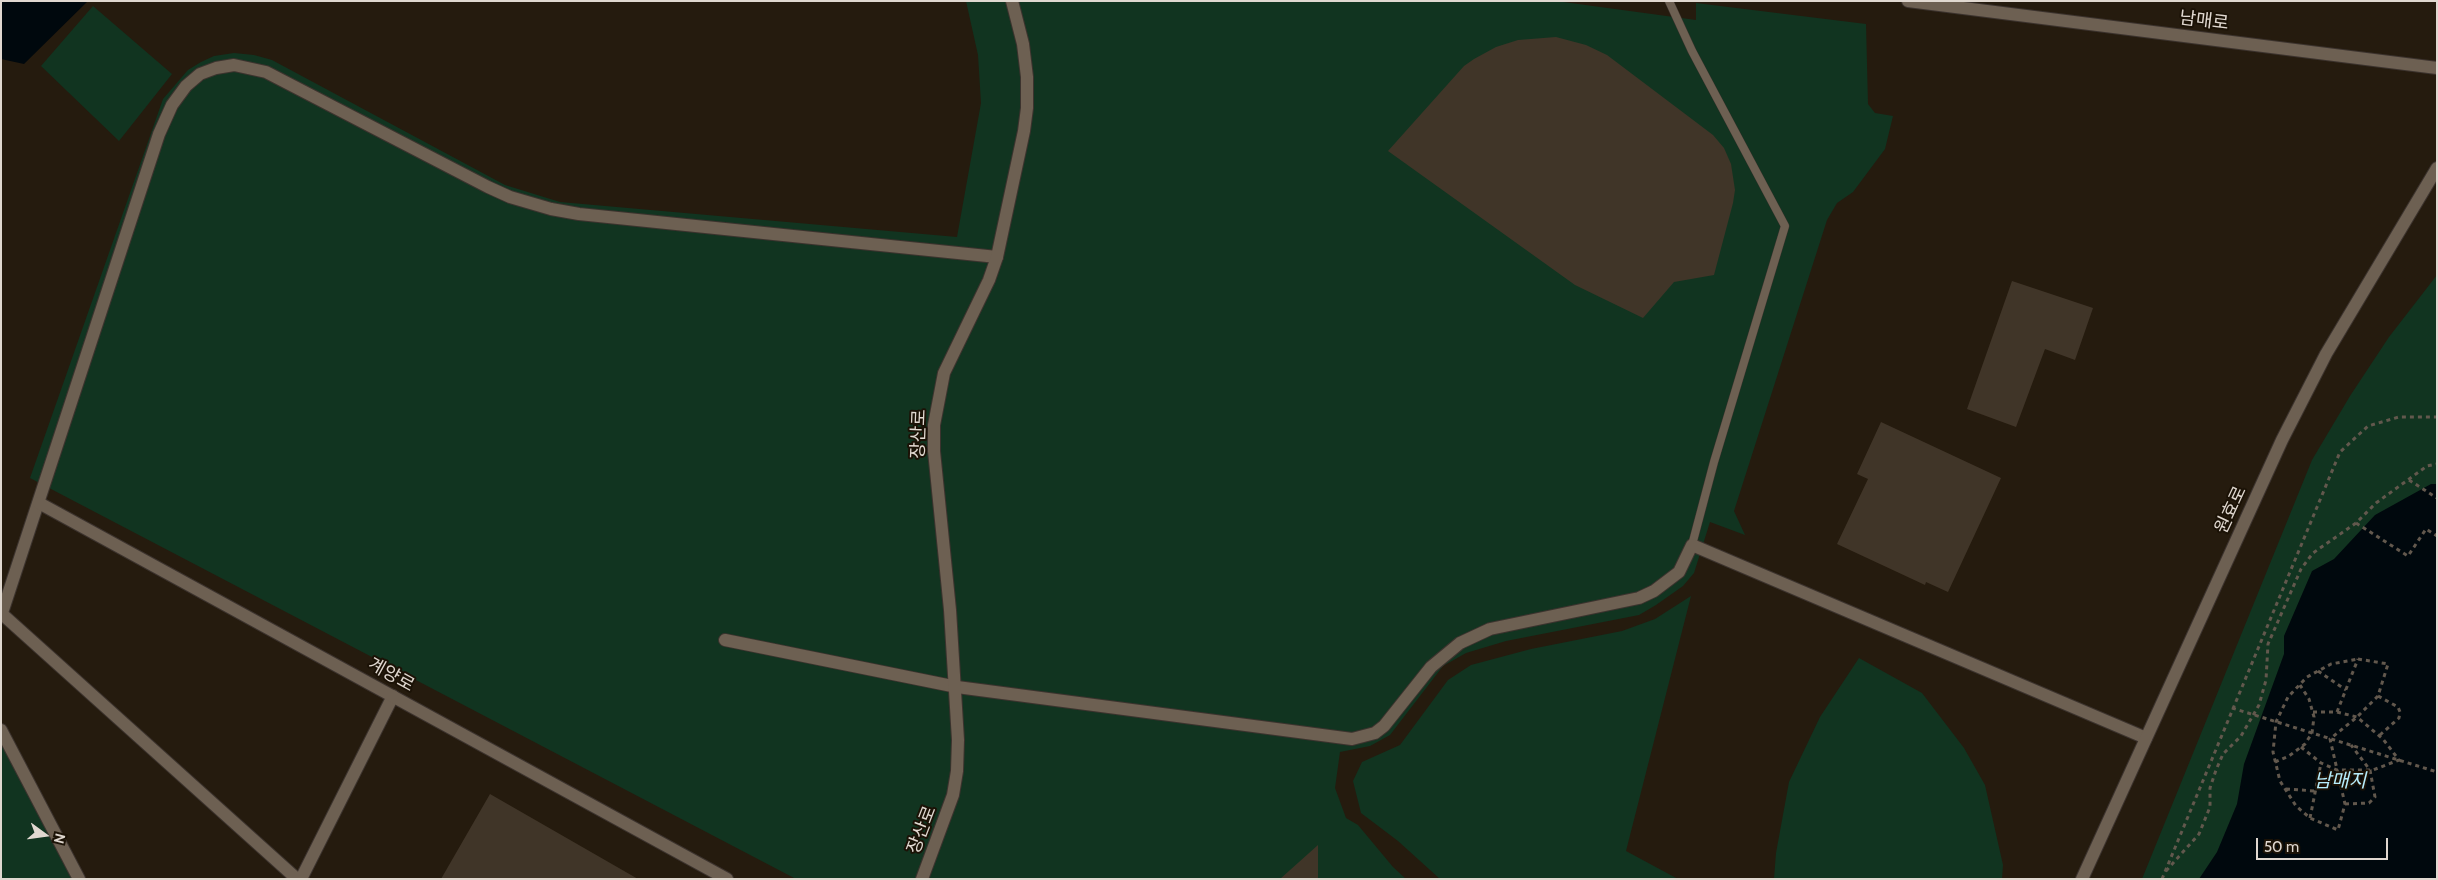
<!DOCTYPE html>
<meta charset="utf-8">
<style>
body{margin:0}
#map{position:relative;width:2438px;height:880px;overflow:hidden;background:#251b0e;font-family:Cabin,sans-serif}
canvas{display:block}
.frame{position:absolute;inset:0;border:2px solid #e0d8d0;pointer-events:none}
.north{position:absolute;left:20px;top:810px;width:50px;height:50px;-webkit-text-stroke:4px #1b1206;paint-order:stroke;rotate:104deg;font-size:14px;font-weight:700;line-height:20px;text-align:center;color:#e0d8d0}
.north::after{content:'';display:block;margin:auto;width:18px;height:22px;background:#e0d8d0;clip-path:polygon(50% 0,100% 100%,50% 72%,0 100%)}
.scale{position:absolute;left:2256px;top:838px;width:132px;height:22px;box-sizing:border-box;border:2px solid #e0d8d0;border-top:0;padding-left:6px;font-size:15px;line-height:18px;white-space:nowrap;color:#e0d8d0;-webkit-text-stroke:4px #1b1206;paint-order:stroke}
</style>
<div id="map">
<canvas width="2438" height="880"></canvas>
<div class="frame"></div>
<div class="north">N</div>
<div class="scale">50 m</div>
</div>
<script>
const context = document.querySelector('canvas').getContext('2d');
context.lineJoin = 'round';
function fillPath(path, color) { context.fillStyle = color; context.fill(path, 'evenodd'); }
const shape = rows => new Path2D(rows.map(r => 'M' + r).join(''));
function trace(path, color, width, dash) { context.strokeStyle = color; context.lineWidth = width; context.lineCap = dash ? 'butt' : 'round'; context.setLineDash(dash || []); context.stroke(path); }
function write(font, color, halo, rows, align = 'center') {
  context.font = font + ' Cabin,"Noto Sans KR",sans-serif'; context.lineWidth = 4; context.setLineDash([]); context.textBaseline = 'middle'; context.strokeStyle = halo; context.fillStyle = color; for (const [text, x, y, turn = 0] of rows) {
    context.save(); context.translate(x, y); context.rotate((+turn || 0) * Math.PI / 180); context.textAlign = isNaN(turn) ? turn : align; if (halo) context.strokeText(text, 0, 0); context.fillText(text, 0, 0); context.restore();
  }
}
const green = shape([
 [966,1,1556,1,1696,20,1696,3,1866,24,1868,104,1875,113,1893,116,1885,149,1853,192,1837,203,1827,220,1734,511,1745,535,1710,522,1694,573,1683,586,1656,605,1639,615,1506,641,1466,653,1443,666,1390,735,1370,746,1340,752,1335,788,1346,818,1358,825,1393,867,1406,879,796,879,30,478,163,99,188,70,201,62,214,56,234,53,254,55,272,60,505,185,560,202,957,237,981,103,978,55],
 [93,6,172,74,119,141,41,66],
 [2437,275,2437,879,2142,879,2312,460,2350,396,2389,337],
 [1691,596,1626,851,1678,879,1440,879,1398,841,1361,813,1353,781,1362,762,1400,745,1448,680,1471,665,1531,649,1622,631,1655,619],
 [1859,658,1922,693,1964,748,1985,785,2003,865,2002,879,1774,879,1776,853,1789,782,1820,717],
 [1,730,78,879,1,879]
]);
const water = shape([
 [1,1,88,1,24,64,1,59],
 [2431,484,2437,484,2437,879,2199,879,2217,852,2237,804,2244,764,2284,654,2284,636,2312,571,2334,559,2375,515]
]);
const building = shape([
 [1556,37,1586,45,1607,55,1713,135,1724,148,1731,164,1735,190,1733,203,1714,275,1674,282,1643,318,1575,285,1388,151,1464,66,1474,59,1496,47,1518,40],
 [2012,281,2093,308,2075,360,2045,349,2016,427,1967,409],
 [1881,422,2001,478,1948,592,1926,582,1925,585,1837,544,1868,479,1857,474],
 [490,794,638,879,441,879],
 [1318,845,1318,879,1280,879]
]);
const path = shape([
 [2409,480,2437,498],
 [2356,523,2408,556,2426,529,2437,536],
 [2358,659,2388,664,2378,696,2357,717,2330,739,2345,804,2338,830,2310,818,2296,806,2280,781,2273,752,2276,722,2288,697,2307,677,2331,664,2358,659],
 [2318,671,2346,690],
 [2378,696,2398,707,2400,712,2399,718,2380,735],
 [2232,708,2437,772],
 [2337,712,2358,659],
 [2301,747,2321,763,2337,770,2373,770,2399,760,2383,739,2357,717,2337,712,2313,712],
 [2275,762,2289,756,2305,744,2312,733,2314,717,2309,699,2300,685],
 [2286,789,2315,791],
 [2345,804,2369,803,2375,797,2370,770,2351,745],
 [2310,818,2321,763],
 [2166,871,2199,834,2210,807,2210,788,2216,770,2223,754,2241,736,2259,705,2266,680,2268,644,2301,569,2313,553,2356,523,2376,503,2427,466,2437,464],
 [2162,879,2340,452,2368,426,2399,417,2437,417]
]);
const service = shape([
 [1669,1,1692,51,1785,226,1714,462,1692,545]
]);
const minor = shape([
 [2,614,297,879],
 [1,616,159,134,172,105,186,86,200,74,216,68,234,65,266,72,488,187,510,197,551,209,579,214,997,257],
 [725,640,957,687,1352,739,1375,733,1384,726,1431,667,1460,643,1490,629,1639,598,1654,591,1679,572,1692,545,2146,738],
 [1,730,79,879],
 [301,879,393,696]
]);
const tertiary = shape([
 [1908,1,2437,68],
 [39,503,727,879],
 [922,879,953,795,957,771,958,740,950,610,934,451,934,425,944,373,989,280,997,257,1024,131,1027,108,1027,77,1023,44,1012,1]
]);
const secondary = shape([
 [2082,879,2282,440,2326,354,2437,168]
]);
const streetNames = [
 ["남매로",2204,21,7],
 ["장산로",919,434,-88],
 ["원효로",2231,510,-65],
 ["계양로",391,675,29],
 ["장산로",922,830,-69]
];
const waterNames = [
 ["남매지",2340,781]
];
fillPath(green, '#113420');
fillPath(water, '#00080d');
fillPath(building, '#403528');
trace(service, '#3c332e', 9);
trace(minor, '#3c332e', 14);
trace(tertiary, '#3c332e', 14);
trace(secondary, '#3c332e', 14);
trace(path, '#62584d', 3, [4, 4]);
trace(service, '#6d6052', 8);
trace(minor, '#6d6052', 12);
trace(tertiary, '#6d6052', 12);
trace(secondary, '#6d6052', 12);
write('18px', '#e0d8d0', '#1b1206', streetNames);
write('italic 19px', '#b7edfc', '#1b1206', waterNames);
</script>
